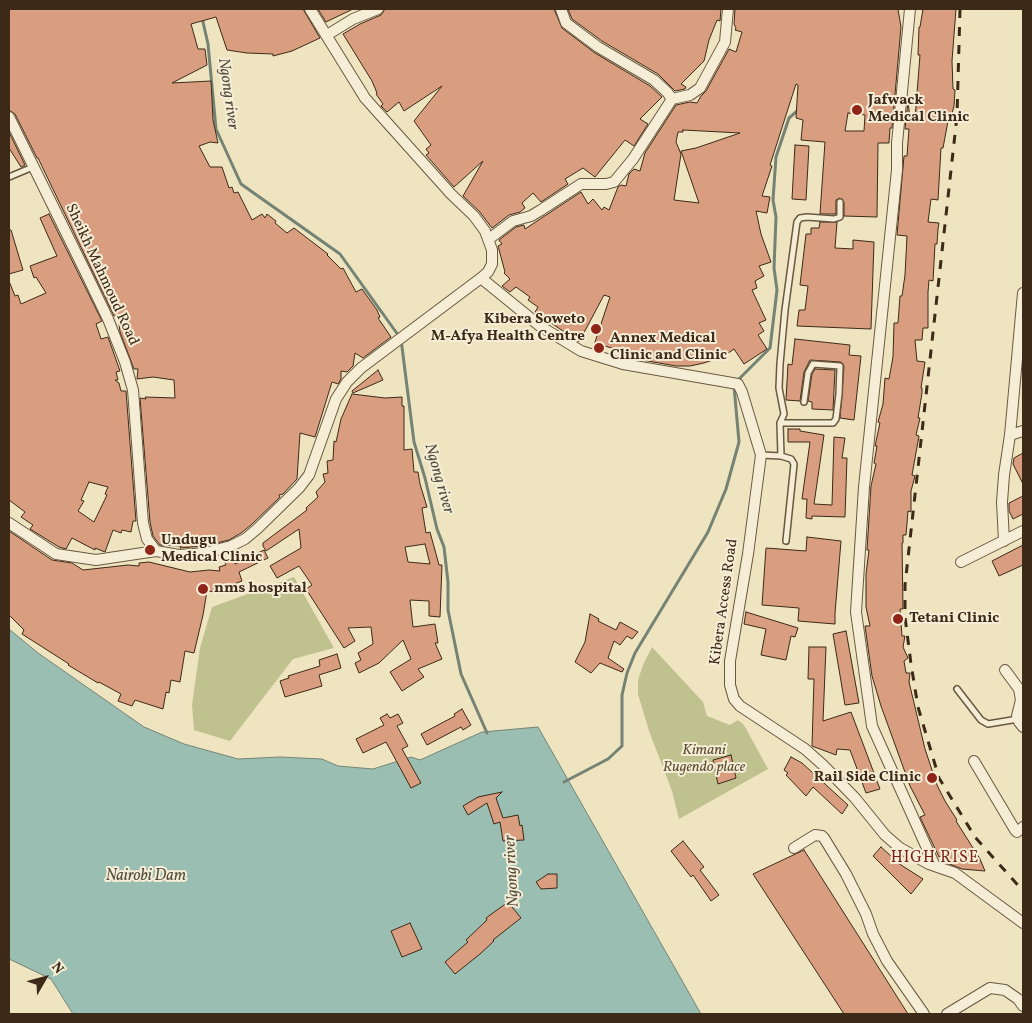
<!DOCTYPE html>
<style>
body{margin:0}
#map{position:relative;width:1032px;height:1023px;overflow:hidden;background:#efe4c0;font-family:Vollkorn,serif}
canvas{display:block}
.frame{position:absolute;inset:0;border:10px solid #3c2917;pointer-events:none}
.north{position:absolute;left:20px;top:953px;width:50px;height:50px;-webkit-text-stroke:4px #f5edd6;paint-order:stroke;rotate:52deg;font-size:14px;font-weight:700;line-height:20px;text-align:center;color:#3c2917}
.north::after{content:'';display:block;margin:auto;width:18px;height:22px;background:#3c2917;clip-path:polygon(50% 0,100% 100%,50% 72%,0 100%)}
</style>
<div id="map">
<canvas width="1032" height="1023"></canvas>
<div class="frame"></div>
<div class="north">N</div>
</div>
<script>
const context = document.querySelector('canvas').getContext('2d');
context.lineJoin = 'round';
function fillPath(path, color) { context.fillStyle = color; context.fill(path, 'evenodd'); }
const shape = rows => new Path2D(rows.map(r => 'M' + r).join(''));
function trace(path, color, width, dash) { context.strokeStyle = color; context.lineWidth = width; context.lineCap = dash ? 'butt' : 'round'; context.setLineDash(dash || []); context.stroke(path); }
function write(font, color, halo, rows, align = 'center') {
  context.font = font + ' Vollkorn,serif'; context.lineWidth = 4; context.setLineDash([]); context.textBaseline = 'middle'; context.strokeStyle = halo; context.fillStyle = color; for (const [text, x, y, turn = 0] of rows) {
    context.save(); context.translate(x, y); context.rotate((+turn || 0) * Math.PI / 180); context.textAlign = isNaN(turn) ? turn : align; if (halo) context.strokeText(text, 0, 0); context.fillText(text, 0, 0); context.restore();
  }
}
const green = shape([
 [294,577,334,648,293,659,230,741,194,730,192,705,200,648,212,607],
 [652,647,703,702,707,716,730,725,738,720,744,725,768,769,679,819,672,791,649,731,638,694,638,680,643,665]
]);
const water = shape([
 [9,629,38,653,144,727,184,744,238,759,280,757,322,759,338,766,373,769,411,757,420,760,482,732,538,727,701,1014,73,1014,51,979,9,959,9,629]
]);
const stream = shape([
 [203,9,203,22,208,44,216,129,241,184,340,254,401,339,414,442,425,478,437,529,444,547,448,582,448,610,461,674,487,733],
 [737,381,770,348,777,290,774,268,776,217,773,200,776,157,789,118,797,111],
 [564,782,608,759,622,746,622,695,627,673,635,653,708,532,726,489,739,442,734,386]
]);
const building = shape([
 [9,9,303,9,320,38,292,51,273,56,273,54,247,53,227,50,216,17,191,24,198,49,205,49,207,65,172,83,211,81,213,120,218,143,210,142,199,146,210,167,222,167,229,188,232,187,234,193,238,192,252,220,262,214,265,218,267,214,276,221,275,223,287,233,294,228,328,254,327,255,341,269,343,268,356,292,362,289,377,310,380,317,378,318,391,337,363,358,355,353,353,366,347,372,341,371,341,379,338,384,332,382,315,437,300,433,297,479,283,494,279,495,280,497,251,525,241,533,229,540,204,546,180,548,181,546,160,545,153,536,150,522,140,398,146,399,145,397,175,398,174,380,153,377,137,379,138,369,134,369,120,332,118,315,114,316,38,158,37,158,15,114,9,110,9,9],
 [318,9,353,9,326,22,318,9],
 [385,9,554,9,562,28,595,53,650,86,662,97,640,119,648,124,634,146,625,140,595,177,583,168,565,179,568,184,541,202,533,193,522,203,525,208,520,212,509,215,492,228,479,211,463,196,483,161,454,187,426,155,429,153,426,149,431,145,414,121,442,86,404,111,399,102,387,112,381,106,383,104,376,94,377,93,372,81,343,34,360,24,381,15,385,9],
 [568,9,721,9,720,21,717,20,709,40,704,61,681,84,686,87,685,89,675,91,658,74,602,41,572,19,568,9],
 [735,9,898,9,901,27,892,128,890,128,889,143,878,143,877,217,844,216,844,202,840,198,836,200,836,214,820,214,825,142,801,140,803,120,796,118,798,85,796,84,770,165,772,166,762,196,770,197,767,213,756,211,761,234,771,262,759,266,764,276,755,281,757,288,752,290,766,320,759,323,764,331,758,335,767,349,744,364,734,349,724,356,704,363,690,366,676,366,631,358,630,358,631,354,605,346,603,350,593,348,610,297,604,295,579,342,535,312,538,307,528,300,530,297,516,287,510,292,502,286,510,279,504,273,505,272,498,246,502,244,499,240,516,227,524,225,525,229,581,192,588,204,593,199,602,210,604,207,609,210,618,187,621,185,626,186,629,174,634,169,640,171,645,153,676,105,690,102,697,103,701,96,706,91,729,49,736,52,742,32,735,30,736,28,734,24,735,9],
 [848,113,865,115,864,131,845,131,848,113],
 [683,130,740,133,696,148,681,151,699,203,674,200,681,154,676,142,678,132,683,132,683,130],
 [923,9,956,9,952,61,953,89,955,90,954,106,950,121,948,121,943,148,941,148,938,200,931,199,928,222,939,223,938,229,937,244,935,244,933,281,929,280,928,292,928,328,923,328,922,340,915,340,917,361,925,362,921,388,922,388,922,393,918,418,920,418,916,435,919,436,912,475,915,476,911,491,911,512,908,511,906,535,903,535,903,543,902,543,903,609,900,609,902,636,905,636,903,647,908,658,904,661,906,673,910,673,909,682,925,749,937,785,945,801,957,820,956,821,980,859,985,871,962,869,947,863,948,853,939,857,920,817,925,815,910,786,881,706,872,676,865,626,870,626,866,607,866,574,869,550,867,550,871,486,876,464,874,463,877,446,875,446,880,423,878,422,883,404,885,378,889,379,893,357,894,323,898,323,900,296,902,296,905,275,907,236,897,235,904,156,907,156,909,129,905,129,908,101,910,119,915,119,920,55,918,55,919,27,920,27,923,9],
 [9,132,25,165,21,167,9,148,9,132],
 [795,145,809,146,806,200,792,199,795,145],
 [49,214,102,321,96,324,101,339,108,337,120,371,116,372,118,380,115,380,119,383,121,391,126,391,136,521,133,521,131,532,122,530,121,533,113,530,105,552,95,548,95,550,72,538,66,549,59,547,30,529,33,525,21,517,25,512,9,500,9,281,15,296,18,295,21,304,46,293,36,277,34,278,30,266,57,256,40,218,49,214],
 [89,482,108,487,105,494,107,495,94,522,78,511,84,501,81,500,89,482],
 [820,222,837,222,835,248,853,249,853,240,874,242,871,329,797,326,799,310,805,310,808,286,800,285,806,234,811,234,811,228,819,228,820,222],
 [9,230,11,230,23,270,9,274,9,230],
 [795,339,850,345,849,355,861,356,854,420,840,418,844,366,841,362,810,360,804,372,800,401,786,400,788,364,792,365,795,339],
 [815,369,835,370,833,410,812,409,812,402,808,401,812,374,815,369],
 [378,370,383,380,353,393,352,391,378,370],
 [352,394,385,398,402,397,402,406,404,406,404,450,412,449,414,472,418,472,420,484,427,507,422,508,426,533,430,532,439,565,442,565,440,617,429,616,429,601,410,600,413,627,435,624,438,643,435,643,442,659,418,669,424,677,402,691,390,672,411,659,403,640,379,663,359,673,355,663,361,660,358,653,373,644,371,627,348,628,355,641,344,648,306,589,312,585,299,566,277,578,270,566,301,548,299,529,266,551,263,546,263,543,307,510,306,508,318,497,316,492,325,482,323,474,328,473,327,461,333,460,334,441,336,442,341,419,352,394],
 [425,544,430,564,408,562,405,547,425,544],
 [788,429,800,429,800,431,824,435,814,504,832,505,834,437,845,438,842,458,847,458,845,517,812,516,812,519,806,518,807,499,802,499,810,442,788,442,788,429],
 [1023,453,1023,484,1013,464,1014,458,1023,453],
 [1023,496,1023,514,1013,519,1009,511,1009,503,1023,496],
 [9,531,52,560,72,563,83,570,128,565,139,566,139,563,149,562,190,572,209,570,220,571,219,567,226,565,224,561,234,559,235,564,264,550,268,558,239,572,242,581,234,584,235,588,230,589,231,593,207,591,203,615,194,653,185,651,180,682,171,680,169,693,166,692,163,709,135,700,132,706,118,701,121,694,99,682,98,683,68,665,69,664,22,634,24,630,9,615,9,531],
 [807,537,841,541,835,613,835,624,798,621,799,608,762,605,766,548,806,551,807,537],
 [1023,545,1023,565,999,576,992,561,1023,545],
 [746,612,798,628,795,637,791,636,786,660,761,655,766,629,744,624,746,612],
 [590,614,599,619,598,621,616,630,620,622,638,632,632,639,627,636,620,645,614,641,608,658,624,669,622,672,600,663,591,673,575,662,585,642,590,614],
 [846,631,859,703,845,705,833,634,846,631],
 [809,647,826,647,823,721,851,712,880,789,866,793,850,750,837,749,836,755,812,746,814,679,808,679,809,647],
 [337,654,341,668,319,675,322,686,285,697,280,681,289,678,288,676,320,666,319,660,337,654],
 [462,709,471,725,463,730,461,727,427,745,421,734,455,716,454,714,462,709],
 [387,714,390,718,398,714,403,723,397,726,408,746,402,749,421,783,411,788,386,742,363,753,356,739,384,725,380,718,387,714],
 [731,755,736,778,718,784,713,760,731,755],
 [791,757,802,763,848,805,842,814,813,787,806,796,786,775,788,773,784,770,791,757],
 [502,792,496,798,503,818,518,815,520,826,522,825,524,840,503,841,500,822,494,824,487,803,468,815,463,806,478,797,502,792],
 [683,841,704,867,700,870,719,895,711,901,693,875,691,877,671,851,683,841],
 [881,847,901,865,923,879,911,894,873,856,881,847],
 [804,850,908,1014,844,1014,753,874,804,850],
 [548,874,557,874,557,888,541,889,536,882,548,874],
 [508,902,521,918,493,940,494,941,480,954,455,974,445,962,468,942,466,940,487,920,486,918,508,902],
 [410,923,422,949,402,957,391,931,410,923]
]);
const lane = shape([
 [9,177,33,167],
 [780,423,833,423,836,419,839,394,840,366,813,364,808,373,804,402],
 [761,455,781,456,780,423,784,414,779,388,780,364,785,310,797,222,800,218,807,217,834,219,840,217,840,202],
 [781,456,791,459,794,464,786,541],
 [957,689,981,720,988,724,1018,719]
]);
const street = shape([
 [310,9,365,98,451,194,474,216,485,231,492,250,492,264,488,272,481,278],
 [561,9,566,23,598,47,654,80,667,92,672,99],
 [910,9,897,143,897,170,864,487,856,612,872,726,935,866],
 [327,35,353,19,378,9],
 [9,117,85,271,108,319,125,362,133,390,143,523,147,539,156,551,179,555,205,553,231,546,245,539,257,529,299,488,309,475,336,399,347,382,361,368,481,278,540,326,581,351,623,364,738,384,742,392,761,455,748,554,730,661,730,685,734,699,740,706,805,749,823,765,855,798,885,835,900,848,929,864,955,873,1023,923],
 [489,239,513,221,531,216,541,210,581,184,606,184,614,182,633,159,672,99,690,95,700,88,725,42,728,9],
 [1010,435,1023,431],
 [9,523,56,554,96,560,156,551],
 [1004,541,1002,502,1004,475,1010,435,1023,293],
 [961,562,1023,531],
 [1005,670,1019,689,1021,700,1017,716,1019,722,1023,727],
 [974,761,1015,830,1017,832,1023,827],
 [794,848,815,835,822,836,824,838,846,874,866,914,873,934,887,961,924,1014],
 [947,1014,990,988,1005,990,1018,999,1023,1006]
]);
const rail = shape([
 [960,9,957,116,905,585,905,617,911,664,918,707,939,778,975,837,1023,891]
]);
const markers = [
 [857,110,6,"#8f2418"],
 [596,329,6,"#8f2418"],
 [599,348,6,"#8f2418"],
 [150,550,6,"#8f2418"],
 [203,589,6,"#8f2418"],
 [898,619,6,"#8f2418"],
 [932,778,6,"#8f2418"]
];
const poiNames = [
 ["Jafwack",868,101],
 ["Medical Clinic",868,118],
 ["Kibera Soweto",585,320,"right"],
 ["M-Afya Health Centre",585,337,"right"],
 ["Annex Medical",610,339],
 ["Clinic and Clinic",610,356],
 ["Undugu",161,541],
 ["Medical Clinic",161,558],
 ["nms hospital",214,589],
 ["Tetani Clinic",909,619],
 ["Rail Side Clinic",921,778,"right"]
];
const streetNames = [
 ["Sheikh Mahmoud Road",101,275,65],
 ["Kibera Access Road",725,602,-82]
];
const parkNames = [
 ["Kimani",704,751],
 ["Rugendo place",704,768]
];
const waterNames = [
 ["Ngong river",227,94,82],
 ["Ngong river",438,479,74],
 ["Ngong river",513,871,-93],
 ["Nairobi Dam",146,877]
];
const neighbourhoodNames = [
 ["HIGH RISE",935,859]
];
fillPath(green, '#bfc28e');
fillPath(water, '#9abfb2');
trace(water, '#748374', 1);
trace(stream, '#748374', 3);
fillPath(building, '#d99e7f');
trace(building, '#3c2917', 1);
trace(lane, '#695841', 8);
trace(street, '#695841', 12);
trace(lane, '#f5edd6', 5);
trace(street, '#f5edd6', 10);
trace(rail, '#3c2917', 3, [9, 9]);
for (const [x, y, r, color] of markers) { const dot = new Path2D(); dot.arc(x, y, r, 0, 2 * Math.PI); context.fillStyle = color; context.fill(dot); trace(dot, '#f5edd6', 2); }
write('bold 15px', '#3c2917', '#f5edd6', poiNames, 'left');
write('15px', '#3c2917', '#f5edd6', streetNames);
write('italic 15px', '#5d4f35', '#f5edd6', parkNames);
write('italic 16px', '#544e3e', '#f5edd6', waterNames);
context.letterSpacing = '1px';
write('16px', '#7a1f14', '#f5edd6', neighbourhoodNames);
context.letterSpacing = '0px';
</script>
